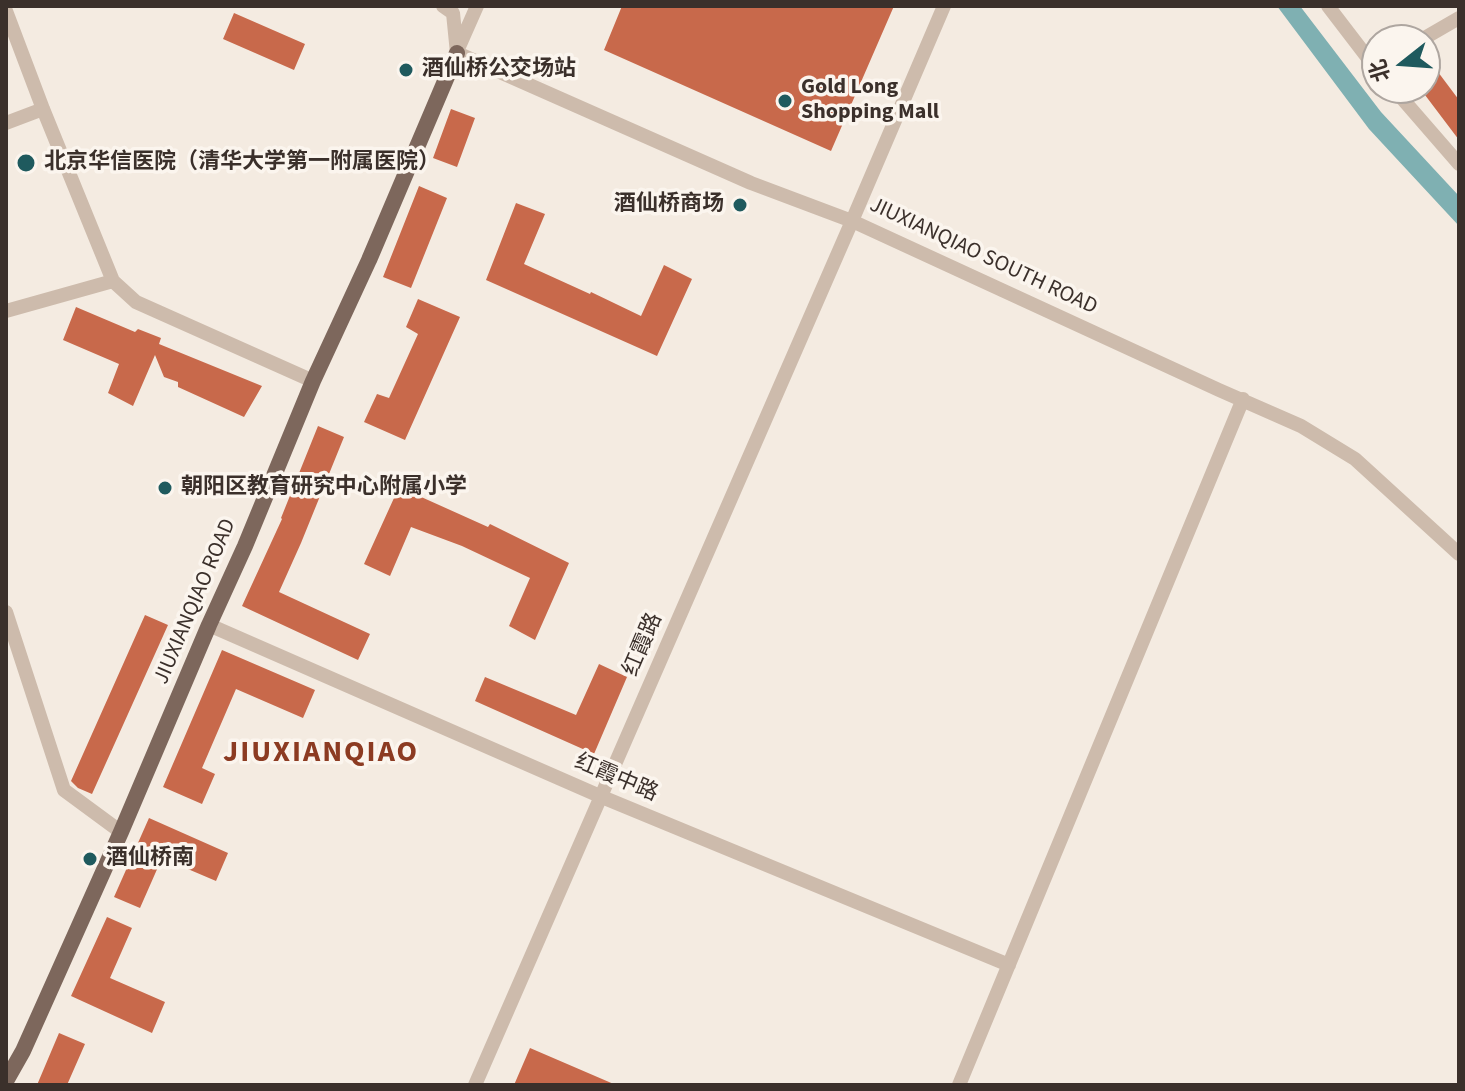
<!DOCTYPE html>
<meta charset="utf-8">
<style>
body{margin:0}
#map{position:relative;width:1465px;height:1091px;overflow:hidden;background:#f4ebe1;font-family:"Source Sans 3","Noto Sans SC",sans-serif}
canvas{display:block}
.frame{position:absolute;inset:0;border:8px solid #3b302b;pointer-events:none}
.north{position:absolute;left:1361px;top:24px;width:80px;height:80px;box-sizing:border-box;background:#fbf5ee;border:2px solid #aea6a0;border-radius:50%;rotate:253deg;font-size:22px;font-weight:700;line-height:32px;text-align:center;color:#3b302b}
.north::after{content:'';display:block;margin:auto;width:28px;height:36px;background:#1f5a5e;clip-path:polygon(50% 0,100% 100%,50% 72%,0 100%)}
</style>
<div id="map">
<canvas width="1465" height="1091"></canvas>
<div class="frame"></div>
<div class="north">北</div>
</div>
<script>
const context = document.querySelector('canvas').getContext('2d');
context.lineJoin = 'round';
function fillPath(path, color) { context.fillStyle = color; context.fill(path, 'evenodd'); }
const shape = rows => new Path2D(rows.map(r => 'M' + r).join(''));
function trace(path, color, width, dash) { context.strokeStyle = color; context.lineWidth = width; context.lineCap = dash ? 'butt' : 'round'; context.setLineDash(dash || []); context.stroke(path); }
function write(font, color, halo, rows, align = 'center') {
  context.font = font + ' "Source Sans 3","Noto Sans SC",sans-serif'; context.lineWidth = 7; context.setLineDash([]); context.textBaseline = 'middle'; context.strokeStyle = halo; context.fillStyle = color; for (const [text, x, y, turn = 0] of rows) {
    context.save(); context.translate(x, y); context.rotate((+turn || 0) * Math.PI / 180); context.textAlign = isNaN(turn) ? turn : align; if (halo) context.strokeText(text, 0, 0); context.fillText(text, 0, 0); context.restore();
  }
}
const water = shape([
 [1277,6,1300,6,1381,112,1459,196,1459,226,1369,129]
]);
const building = shape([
 [622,6,894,6,831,151,604,50],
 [234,13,305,44,294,70,223,39],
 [1432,64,1459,100,1459,140,1425,95,1425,70],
 [451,109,475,118,457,167,433,158],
 [419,186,447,198,411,288,383,277],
 [516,203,545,214,524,264,590,294,591,292,641,316,664,265,692,279,657,356,486,280],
 [418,299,460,317,405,440,364,422,377,394,389,398,418,334,406,327],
 [76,307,135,332,138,329,161,338,159,344,262,386,244,417,178,387,178,382,164,377,155,355,133,406,108,393,119,364,63,340],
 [318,426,344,437,301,543,279,592,370,634,358,660,242,606,282,519,281,518],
 [399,487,488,527,490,524,569,563,535,640,509,626,530,578,462,546,411,527,390,576,364,564],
 [145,615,168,625,92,794,78,788,71,781],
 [222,650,315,690,303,718,236,689,202,768,215,774,202,804,163,787],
 [599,664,627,677,594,754,475,701,485,677,576,715],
 [149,818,228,853,216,881,162,858,140,908,114,897],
 [107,917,132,928,110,978,165,1002,152,1033,71,996],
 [59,1033,85,1044,67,1085,37,1085],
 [530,1048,616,1085,514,1085]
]);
const minor = shape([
 [443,6,453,13,457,53],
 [1328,6,1377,70],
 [6,11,43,109,113,281,136,302,313,381],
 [1421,40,1459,18],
 [458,49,477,6],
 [457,53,751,183,852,221,1219,390,1301,426,1355,459,1459,554],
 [1393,88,1459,164],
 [6,123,43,109],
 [6,311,113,281],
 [6,612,64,790,121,832],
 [209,625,602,797,1009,965],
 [475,1085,852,221,944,6],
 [959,1085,1243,399]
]);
const major = shape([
 [6,1081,23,1051,121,832,209,625,245,546,313,381,369,260,457,53]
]);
const markers = [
 [406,70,8,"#1f5a5e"],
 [785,101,8,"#1f5a5e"],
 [26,163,10,"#1f5a5e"],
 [740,205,8,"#1f5a5e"],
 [165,488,8,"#1f5a5e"],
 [90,859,8,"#1f5a5e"]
];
const poiNames = [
 ["酒仙桥公交场站",422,70],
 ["Gold Long",801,88],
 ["Shopping Mall",801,113],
 ["北京华信医院（清华大学第一附属医院）",44,163],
 ["酒仙桥商场",724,205,"right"],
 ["朝阳区教育研究中心附属小学",181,488],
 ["酒仙桥南",106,859]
];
const streetNames = [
 ["JIUXIANQIAO SOUTH ROAD",983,257,25],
 ["JIUXIANQIAO ROAD",196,602,-67],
 ["红霞路",644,645,-67],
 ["红霞中路",616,779,23]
];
const districtNames = [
 ["JIUXIANQIAO",321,754]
];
fillPath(water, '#7fb0b2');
fillPath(building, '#c8694b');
trace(minor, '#cdbbac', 14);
trace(major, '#7d675c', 16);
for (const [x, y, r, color] of markers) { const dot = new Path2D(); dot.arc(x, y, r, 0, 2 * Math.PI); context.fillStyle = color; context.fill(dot); trace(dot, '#fbf5ee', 3); }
write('bold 22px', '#3b302b', '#fbf5ee', poiNames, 'left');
write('22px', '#3b302b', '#fbf5ee', streetNames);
context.letterSpacing = '2px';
write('bold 30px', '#8c3b22', '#fbf5ee', districtNames);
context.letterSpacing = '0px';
</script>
